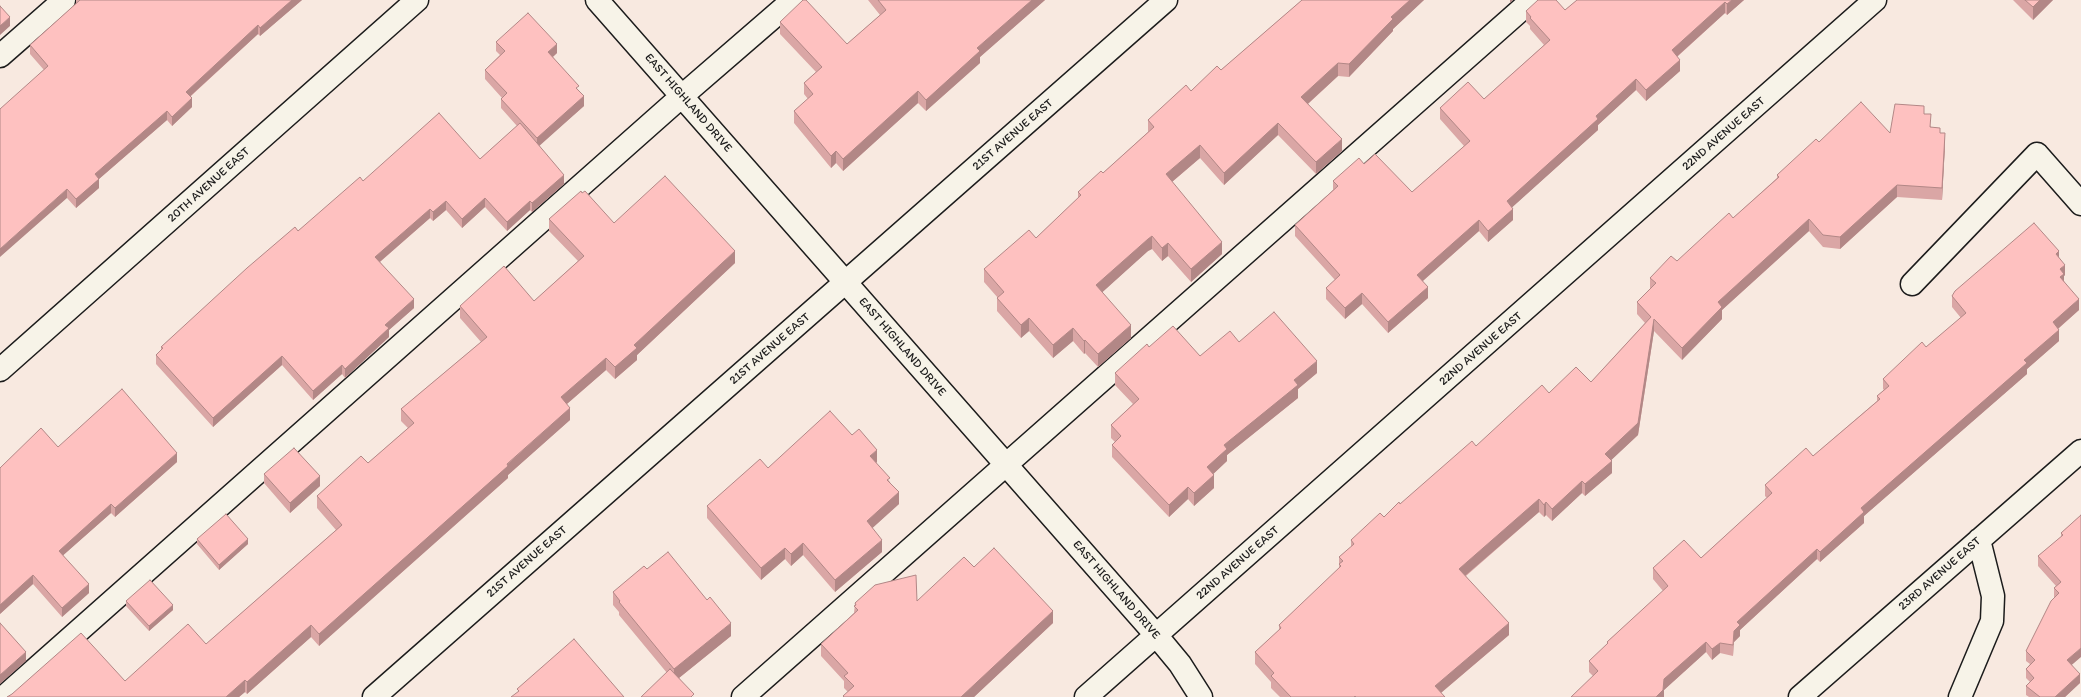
<!DOCTYPE html>
<style>
body{margin:0}
canvas{display:block;background:#f8e9e0}
</style>
<canvas width="2081" height="697"></canvas>
<script>
const context = document.querySelector('canvas').getContext('2d');
context.lineJoin = 'round';
const shape = rows => new Path2D(rows.map(r => 'M' + r).join(''));
function trace(path, color, width, dash) { context.strokeStyle = color; context.lineWidth = width; context.lineCap = dash ? 'butt' : 'round'; context.setLineDash(dash || []); context.stroke(path); }
function fillPath(path, color) { context.fillStyle = color; context.fill(path, 'evenodd'); }
function write(font, color, halo, rows, align = 'center') {
  context.font = font + ' Itim,sans-serif'; context.lineWidth = 3.5; context.setLineDash([]); context.textBaseline = 'middle'; context.strokeStyle = halo; context.fillStyle = color; for (const [text, x, y, turn = 0] of rows) {
    context.save(); context.translate(x, y); context.rotate((+turn || 0) * Math.PI / 180); context.textAlign = isNaN(turn) ? turn : align; if (halo) context.strokeText(text, 0, 0); context.fillText(text, 0, 0); context.restore();
  }
}
const minor = shape([
 [597,0,1156,635,1180,664,1201,697],
 [0,56,64,0],
 [1912,284,2037,154,2081,204],
 [0,370,417,0],
 [4,697,682,96,793,0],
 [374,697,1166,0],
 [743,697,1532,0],
 [1086,697,1875,0],
 [1800,697,2081,451],
 [1960,697,1992,621,1993,596,1979,540]
]);
const wall = shape([
 [76,0,302,0,260,36,258,34,191,96,192,107,172,126,167,120,99,179,99,188,76,208,67,198,44,70,30,54,30,45,76,4],
 [868,0,1045,0,980,57,980,63,926,111,918,103,843,171,836,163,831,168,794,123,794,111,808,99,804,94,804,83,816,72,780,34,780,22,847,44,880,15],
 [1302,0,1424,0,1393,29,1393,31,1349,77,1338,76,1308,104,1342,151,1316,174,1278,135,1224,185,1200,158,1172,182,1222,254,1191,282,1168,256,1162,261,1152,249,1148,251,1102,292,1131,338,1098,367,1085,353,1084,354,1073,341,1053,358,1029,331,1021,338,997,311,997,298,998,298,984,282,984,269,1036,238,1078,198,1078,192,1103,173,1148,132,1148,120,1221,70],
 [1577,0,1744,0,1727,15,1725,13,1677,57,1680,71,1646,101,1636,90,1598,125,1598,130,1512,207,1513,220,1488,242,1479,231,1423,281,1428,298,1388,333,1362,304,1345,319,1326,299,1326,288,1335,280,1295,236,1295,225,1333,190,1333,181,1364,164,1412,192,1464,146,1440,119,1440,108,1484,99,1544,45,1530,29,1530,26,1526,22,1526,11,1565,10],
 [2013,0,2053,0,2033,20],
 [496,42,557,53,553,57,579,91,584,106,539,145,564,184,532,212,530,210,507,231,485,207,462,228,446,210,433,221,430,218,380,262,414,308,389,330,389,337,345,378,342,374,313,400,282,365,213,427,156,364,156,355,161,350,161,347,298,231,363,181,480,159,517,126,501,108,501,99,502,98,485,79,485,70,500,55,496,51],
 [1924,114,1931,127,1940,133,1945,145,1942,200,1897,197,1840,249,1823,247,1809,231,1722,310,1722,319,1682,360,1654,331,1638,435,1611,460,1612,473,1585,496,1582,493,1552,521,1546,515,1544,517,1539,512,1466,576,1509,635,1441,693,1445,697,1280,697,1271,688,1271,682,1255,664,1255,652,1279,630,1279,625,1339,569,1339,557,1351,547,1351,540,1384,517,1476,446,1549,393,1591,382,1645,323,1637,314,1637,302,1650,289,1650,278,1677,261,1733,218,1777,178,1777,175,1819,142,1890,133],
 [549,219,614,223,735,263,637,355,637,360,615,379,606,370,567,404,570,420,508,475,508,478,319,646,311,637,247,694,245,692,239,697,7,697,125,681,206,644,336,530,317,508,317,496,368,463,408,428,401,421,401,409,481,342,460,318,460,306,534,301,578,261,549,231],
 [2059,258,2065,275,2064,276,2064,281,2079,310,2058,329,2059,341,2027,369,2027,374,1864,516,1864,523,1820,562,1817,559,1740,630,1740,636,1734,642,1733,656,1720,653,1712,660,1706,652,1664,690,1593,676,1589,672,1589,661,1607,645,1607,642,1663,591,1653,579,1653,568,1701,558,1767,498,1765,496,1765,485,1813,456,1877,401,1877,396,1884,390,1883,389,1883,379,1926,347,1961,318,1952,307,1952,296],
 [1239,342,1317,373,1298,389,1298,398,1227,455,1227,461,1213,474,1214,488,1194,506,1188,499,1169,517,1112,457,1112,445,1115,442,1111,438,1111,425,1133,404,1115,385,1115,373,1149,347,1200,356],
 [852,435,877,462,876,463,890,482,899,504,872,528,882,552,835,592,803,555,791,566,785,559,761,580,707,518,707,506,768,468],
 [58,447,177,462,115,517,111,513,63,555,89,593,62,617,33,584,0,614],
 [264,474,320,486,290,513,264,483],
 [2081,515,2072,665,2080,683,2065,697,2029,697,2026,695,2026,686,2030,682,2026,678,2026,669,2030,664,2026,661,2026,651,2054,598,2054,588,2056,586,2038,566,2038,556,2061,537,2061,533],
 [197,539,248,544,219,570,197,544],
 [974,567,1053,623,974,697,843,697,848,692,844,688,844,681,821,656,821,644,854,613,855,603,917,601],
 [647,569,731,636,679,678,694,697,667,673,619,615,619,612,613,605,613,592],
 [126,601,173,610,149,631,126,606]
]);
const shadedWall = shape([
 [292,0,302,0,260,36,260,28],
 [1032,0,1045,0,980,57,980,63,926,111,926,100,977,48],
 [1410,0,1424,0,1393,29,1393,31,1349,77,1349,64,1391,17],
 [1510,0,1513,0,1510,3],
 [1732,0,1744,0,1727,15,1727,4],
 [2040,0,2053,0,2033,20,2033,7],
 [1725,2,1725,13,1672,61,1672,50],
 [10,17,10,26,0,35,0,26],
 [258,25,258,34,186,100,186,92],
 [557,44,557,53,548,61,548,52],
 [1680,60,1680,71,1646,101,1646,90],
 [1338,63,1338,76,1301,110,1301,97],
 [1636,79,1636,90,1598,125,1598,130,1507,212,1507,201,1596,116],
 [918,91,918,103,843,171,843,159],
 [584,96,584,106,537,148,537,138],
 [192,98,192,107,172,126,172,117],
 [167,111,167,120,99,179,99,188,76,208,76,199,95,174],
 [1278,123,1278,135,1224,185,1224,173],
 [1945,133,1945,145,1942,200,1942,188],
 [1342,139,1342,151,1316,174,1316,162],
 [1200,145,1200,158,1166,187,1166,174],
 [836,151,836,163,831,168,831,156],
 [564,175,564,184,532,212,532,203],
 [1897,185,1897,197,1840,249,1840,237],
 [67,189,67,198,0,257,0,249],
 [485,198,485,207,462,228,462,219],
 [446,201,446,210,433,221,433,212],
 [530,201,530,210,507,231,507,222],
 [430,209,430,218,375,266,375,257],
 [1513,209,1513,220,1488,242,1488,231],
 [1809,219,1809,231,1722,310,1722,319,1682,360,1682,348,1718,302],
 [1479,220,1479,231,1417,286,1417,275],
 [1152,236,1152,249,1148,251,1096,298,1096,285,1148,239],
 [1222,242,1222,254,1191,282,1191,269],
 [1168,243,1168,256,1162,261,1162,248],
 [735,251,735,263,637,355,637,360,615,379,615,367,634,345],
 [2059,251,2059,261,2056,254],
 [2065,265,2065,275,2064,276,2064,285,2060,288,2060,269],
 [1428,287,1428,298,1388,333,1388,322],
 [1362,293,1362,304,1345,319,1345,308],
 [414,299,414,308,389,330,389,337,345,378,345,369,385,325],
 [2079,299,2079,310,2053,333,2053,322],
 [1029,318,1029,331,1021,338,1021,325],
 [1654,319,1654,331,1638,435,1605,466,1605,454],
 [1131,325,1131,338,1098,367,1098,354],
 [1073,328,1073,341,1053,358,1053,345],
 [2059,330,2059,341,2027,369,2027,374,1864,516,1864,523,1820,562,1820,552,1861,508,2024,360],
 [1085,340,1085,353,1084,354,1084,341],
 [282,356,282,365,213,427,213,418],
 [606,358,606,370,561,409,561,397],
 [1317,361,1317,373,1298,389,1298,398,1227,455,1227,461,1207,480,1207,467,1224,445,1294,380],
 [342,365,342,374,313,400,313,391],
 [570,408,570,420,508,475,508,478,319,646,319,634],
 [877,450,877,462,870,468,870,456],
 [177,453,177,462,115,517,115,508],
 [1612,461,1612,473,1585,496,1585,484],
 [1214,475,1214,488,1194,506,1194,493],
 [320,476,320,486,290,513,290,503],
 [1582,481,1582,493,1552,521,1552,509],
 [1188,487,1188,499,1169,517,1169,505],
 [899,492,899,504,867,533,867,521],
 [1539,499,1539,512,1459,581,1459,569],
 [1546,502,1546,515,1544,517,1544,505],
 [111,504,111,513,59,559,59,551],
 [248,539,248,544,219,570,219,565],
 [882,540,882,552,835,592,835,580],
 [803,543,803,555,791,566,791,554],
 [785,548,785,559,761,580,761,568],
 [1817,549,1817,559,1740,630,1740,636,1734,642,1733,656,1734,631,1737,622],
 [33,575,33,584,0,614,0,605],
 [89,584,89,593,62,617,62,608],
 [173,605,173,610,149,631,149,626],
 [1053,611,1053,623,974,697,961,697],
 [731,623,731,636,674,682,674,669],
 [1509,623,1509,635,1436,697,1435,686],
 [311,625,311,637,247,694,247,682],
 [1706,642,1706,652,1664,690,1664,697,1656,697,1664,679],
 [1720,643,1720,653,1712,660,1712,649],
 [2081,648,2081,657,2067,669,2067,660],
 [26,652,26,661,0,684,0,675],
 [2080,674,2080,683,2065,697,2055,697],
 [245,680,245,692,239,697,226,697]
]);
const building = shape([
 [80,0,292,0,260,28,258,25,186,92,192,98,172,117,167,111,95,174,99,179,76,199,67,189,0,249,0,109,48,66,30,45,80,0],
 [803,0,806,0,847,44,886,10,878,0,1032,0,977,48,980,51,926,100,918,91,843,159,836,151,831,156,794,111,813,94,804,83,822,67,780,22,803,0],
 [1302,0,1410,0,1391,17,1393,19,1349,64,1338,63,1301,97,1342,139,1316,162,1278,123,1224,173,1200,145,1166,174,1222,242,1191,269,1168,243,1162,248,1152,236,1148,239,1096,285,1131,325,1098,354,1085,340,1084,341,1073,328,1053,345,1029,318,1021,325,997,298,1004,292,984,269,1029,230,1036,238,1081,195,1078,192,1101,171,1103,173,1154,127,1148,120,1186,85,1191,91,1217,66,1221,70,1302,0],
 [1538,0,1556,0,1565,10,1577,0,1732,0,1727,4,1725,2,1672,50,1680,60,1646,90,1636,79,1596,116,1598,119,1507,201,1513,209,1488,231,1479,220,1417,275,1428,287,1388,322,1362,293,1345,308,1326,288,1340,275,1295,225,1338,186,1333,181,1359,158,1364,164,1375,154,1412,192,1470,141,1440,108,1468,82,1484,99,1550,40,1530,18,1531,17,1526,11,1538,0],
 [2025,0,2040,0,2033,7,2025,0],
 [0,6,10,17,0,26,0,6],
 [528,13,557,44,548,52,579,86,576,88,584,96,537,138,501,99,507,93,485,70,505,51,496,42,528,13],
 [1861,102,1890,133,1895,104,1924,106,1924,114,1931,114,1930,127,1940,128,1940,133,1945,133,1942,188,1897,185,1840,237,1823,235,1809,219,1718,302,1722,307,1682,348,1654,319,1638,423,1605,454,1612,461,1585,484,1582,481,1552,509,1546,502,1544,505,1539,499,1459,569,1509,623,1435,686,1445,697,1356,697,1355,696,1354,697,1291,697,1271,676,1274,673,1255,652,1281,628,1279,625,1341,566,1339,564,1343,561,1339,557,1354,544,1351,540,1380,513,1384,517,1399,502,1400,504,1472,441,1476,446,1542,385,1549,393,1576,367,1591,382,1651,317,1637,302,1656,283,1650,278,1671,256,1677,261,1729,213,1733,218,1779,177,1777,175,1816,139,1819,142,1861,102],
 [439,113,480,159,520,123,564,175,532,203,530,201,507,222,485,198,462,219,446,201,433,212,430,209,375,257,414,299,385,325,389,328,345,369,342,365,313,391,282,356,213,418,156,355,163,348,161,347,247,268,295,227,298,231,360,177,363,181,439,113],
 [665,176,735,251,634,345,637,348,615,367,606,358,561,397,570,408,507,464,508,466,319,634,311,625,247,682,245,680,226,697,7,697,12,694,81,633,125,681,188,624,206,644,342,525,317,496,361,456,368,463,414,423,401,409,487,337,460,306,504,266,534,301,584,256,549,219,581,191,582,193,585,191,614,223,665,176],
 [2034,223,2059,251,2056,254,2065,265,2060,269,2064,274,2060,277,2079,299,2053,322,2059,330,2024,360,2027,363,1861,508,1864,512,1820,552,1817,549,1737,622,1740,625,1734,631,1733,645,1720,643,1712,649,1706,642,1664,679,1663,690,1656,697,1571,697,1598,671,1589,661,1608,643,1607,642,1668,586,1653,568,1684,540,1701,558,1772,493,1765,485,1806,448,1813,456,1880,399,1877,396,1889,386,1883,379,1922,342,1926,347,1966,313,1952,296,1955,291,2034,223],
 [1274,312,1317,361,1294,380,1298,385,1224,445,1227,449,1207,467,1214,475,1194,493,1188,487,1169,505,1112,445,1121,436,1111,425,1139,399,1115,373,1147,344,1149,347,1173,326,1200,356,1230,331,1239,342,1274,312],
 [122,389,177,453,115,508,111,504,59,551,89,584,62,608,33,575,0,605,0,468,41,428,58,447,122,389],
 [830,411,852,435,859,429,877,450,870,456,890,478,887,480,899,492,867,521,882,540,835,580,803,543,791,554,785,548,761,568,707,506,760,459,768,468,830,411],
 [294,448,320,476,290,503,264,474,294,448],
 [226,514,248,539,219,565,197,539,226,514],
 [2081,515,2081,648,2067,660,2080,674,2055,697,2040,697,2026,686,2034,678,2026,669,2035,660,2026,651,2051,601,2059,593,2054,588,2061,582,2038,556,2063,535,2061,533,2081,515],
 [994,548,1053,611,961,697,844,697,843,696,854,686,844,676,848,673,821,644,858,610,854,606,856,605,855,603,875,585,916,575,917,601,964,557,974,567,994,548],
 [668,552,707,600,710,597,731,623,674,669,619,602,620,601,613,592,644,566,647,569,668,552],
 [150,580,173,605,149,626,126,601,150,580],
 [0,623,26,652,0,675,0,623],
 [574,639,624,697,511,697,519,691,517,689,574,639],
 [670,669,694,694,691,697,641,697,670,669]
]);
const streetNames = [
 ["EAST HIGHLAND DRIVE",688,103,49],
 ["22ND AVENUE EAST",1724,134,-41],
 ["21ST AVENUE EAST",1013,135,-41],
 ["20TH AVENUE EAST",209,185,-42],
 ["EAST HIGHLAND DRIVE",902,347,49],
 ["21ST AVENUE EAST",770,349,-41],
 ["22ND AVENUE EAST",1481,349,-41],
 ["21ST AVENUE EAST",527,562,-41],
 ["22ND AVENUE EAST",1238,563,-41],
 ["23RD AVENUE EAST",1940,574,-41],
 ["EAST HIGHLAND DRIVE",1116,590,49]
];
trace(minor, '#1c1c1c', 25);
trace(minor, '#f7f3e8', 22);
fillPath(wall, '#daa6a5');
fillPath(shadedWall, '#b28786');
fillPath(building, '#fec1c0');
trace(building, '#b28786', 1);
write('12px', '#1c1c1c', '#f7f3e8', streetNames);
</script>
